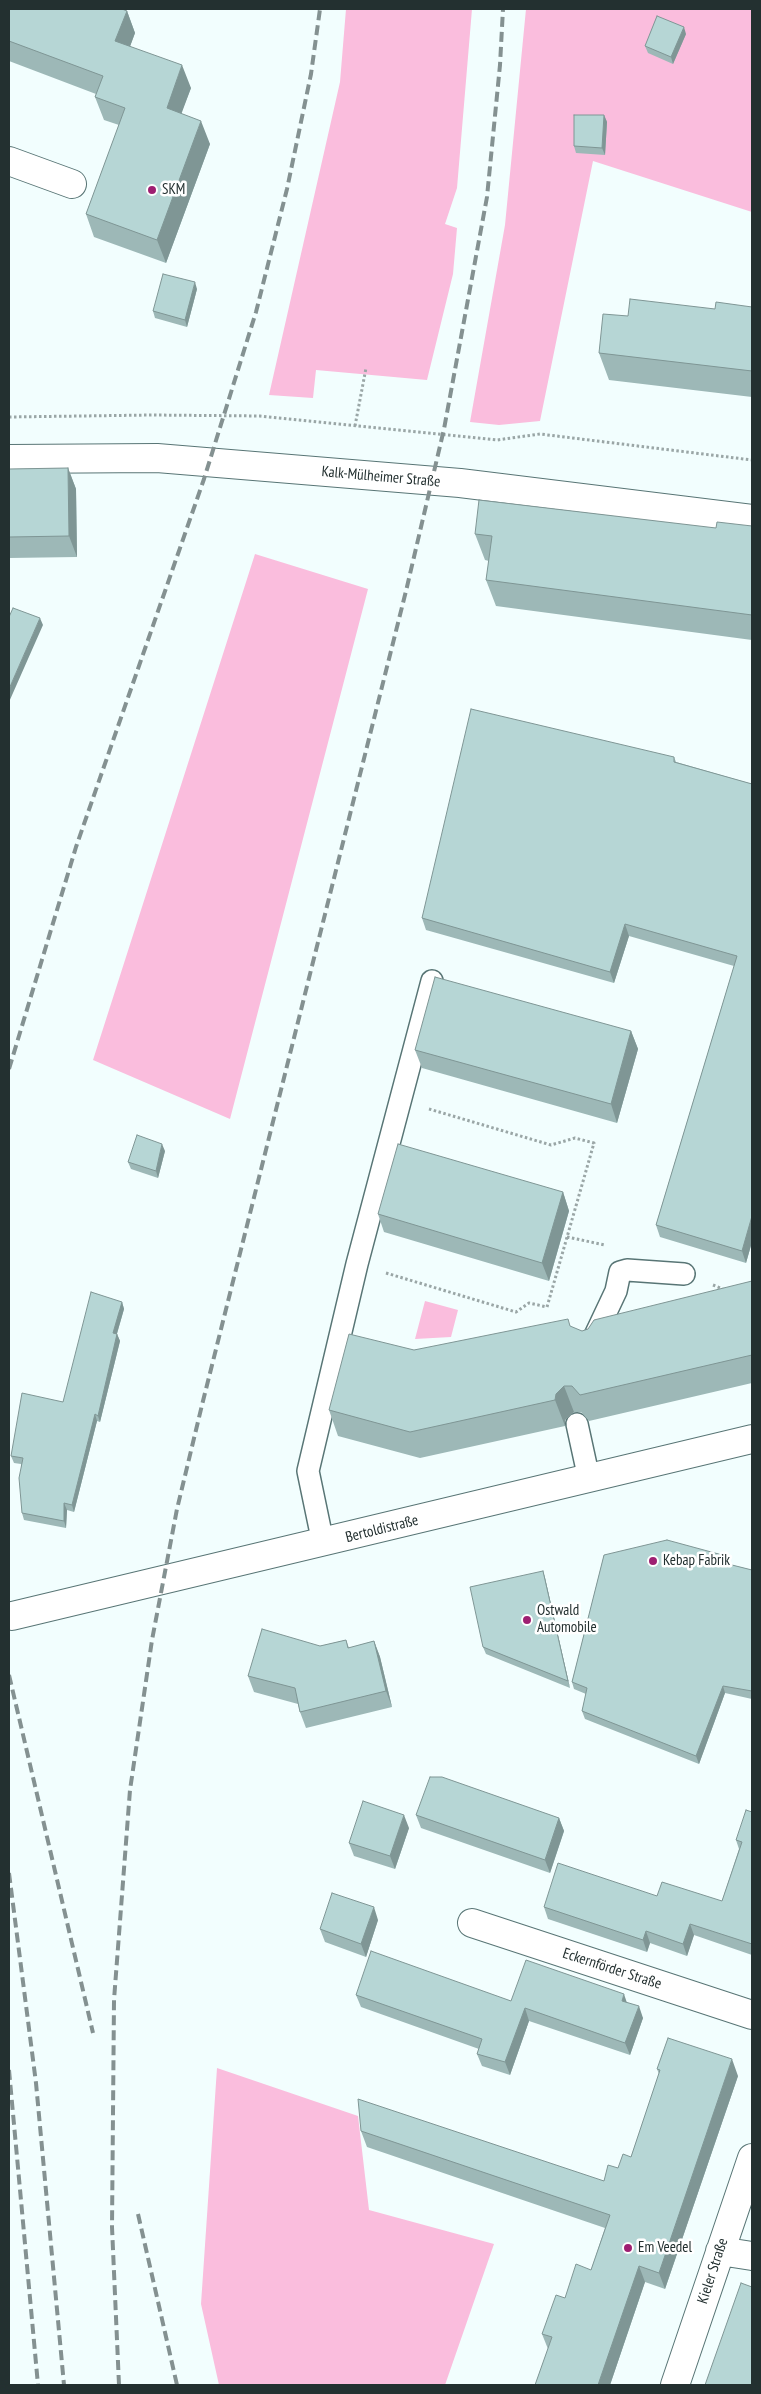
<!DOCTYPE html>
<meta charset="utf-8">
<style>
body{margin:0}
#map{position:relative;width:761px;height:2394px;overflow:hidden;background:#f2fefe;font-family:"PT Sans Narrow",sans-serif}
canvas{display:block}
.frame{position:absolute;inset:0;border:10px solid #233030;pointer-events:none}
</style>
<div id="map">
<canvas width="761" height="2394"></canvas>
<div class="frame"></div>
</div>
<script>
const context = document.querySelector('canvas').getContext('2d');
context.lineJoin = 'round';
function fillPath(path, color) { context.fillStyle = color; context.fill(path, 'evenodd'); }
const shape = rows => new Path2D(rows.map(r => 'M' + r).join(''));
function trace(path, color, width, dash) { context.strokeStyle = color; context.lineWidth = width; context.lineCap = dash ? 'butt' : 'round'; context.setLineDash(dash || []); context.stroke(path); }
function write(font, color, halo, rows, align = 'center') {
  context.font = font + ' "PT Sans Narrow",sans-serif'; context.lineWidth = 5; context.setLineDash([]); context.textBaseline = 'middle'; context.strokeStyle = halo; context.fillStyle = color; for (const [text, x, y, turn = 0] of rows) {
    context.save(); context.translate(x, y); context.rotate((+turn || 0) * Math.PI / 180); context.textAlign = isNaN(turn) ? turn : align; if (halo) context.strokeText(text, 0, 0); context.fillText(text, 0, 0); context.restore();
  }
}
const green = shape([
 [346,9,472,9,457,188,445,224,457,228,453,274,427,380,316,370,313,398,269,395,340,82],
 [526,9,752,9,752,212,593,161,540,421,499,425,470,422,505,225],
 [255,554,368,589,230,1119,93,1060],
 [425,1301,458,1310,451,1337,415,1339],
 [217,2068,358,2116,369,2210,494,2244,445,2385,219,2385,201,2304]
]);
const path = shape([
 [9,417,152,415,260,416,497,440,540,434,752,460],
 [355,426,366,368],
 [567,1237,605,1245],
 [386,1273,516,1312,529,1303,547,1307,594,1143,575,1138,551,1145,429,1109],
 [713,1285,725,1290]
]);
const lane = shape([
 [591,1344,616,1291,620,1272,627,1270,684,1274],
 [577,1424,589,1479],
 [323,1543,308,1471,357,1264,432,981]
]);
const street = shape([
 [9,161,72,184],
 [9,459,157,458,460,483,752,519],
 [472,1923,752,2015],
 [720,2251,752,2256],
 [675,2385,752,2158]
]);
const secondary = shape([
 [12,1616,752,1439]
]);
const rail = shape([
 [9,1069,76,847,204,479,256,312,287,189,311,74,320,9],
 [9,1675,93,2033],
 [9,1873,36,2083,64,2385],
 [9,2070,38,2385],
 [138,2214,177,2385],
 [119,2385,112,2227,114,2000,130,1790,152,1640,177,1509,202,1405,406,591,444,429,487,197,500,65,503,9]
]);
const wall = shape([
 [9,9,127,11,135,33,130,46,191,88,181,113,210,144,166,263,94,237,86,214,119,125,104,120,95,97,96,94,9,61],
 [686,34,673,64,648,53,645,46],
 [604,115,607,122,605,155,576,153,574,146],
 [197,289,187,327,155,318,153,311],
 [752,307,752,397,609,380,599,353,628,316,715,309],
 [68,468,76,489,77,557,9,558,9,469],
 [752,526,752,640,496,606,486,580,489,561,485,560,475,534,716,528],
 [674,757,676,762,752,784,752,1242,746,1263,660,1237,656,1225,734,966,629,936,614,983,426,930,422,918],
 [631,1031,638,1049,617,1123,422,1068,415,1050],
 [165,1151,158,1178,131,1169,128,1162],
 [563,1192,569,1211,549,1281,384,1232,378,1214],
 [752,1281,752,1383,589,1421,581,1412,574,1412,565,1420,565,1426,420,1458,338,1436,329,1410,414,1350,571,1327,582,1331],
 [122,1302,124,1309,117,1334,120,1341,100,1422,97,1421,74,1512,67,1510,66,1528,24,1520,22,1513,21,1464,14,1463,11,1456,63,1402],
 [604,1555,726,1556,728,1564,752,1570,752,1699,725,1693,699,1764,585,1719,582,1711,586,1694,574,1689,572,1682],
 [543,1571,545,1578,570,1688,486,1654,483,1647],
 [346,1640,349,1648,374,1641,380,1657,392,1707,306,1728,300,1712,298,1704,254,1692,248,1676,320,1646],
 [752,1812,752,1955,694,1935,687,1956,650,1943,647,1952,548,1919,544,1907,657,1896,722,1901,739,1849,736,1840],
 [416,1815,559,1818,564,1831,550,1873,421,1828],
 [409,1828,395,1869,354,1856,349,1843],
 [378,1920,366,1957,325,1942,320,1929],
 [356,1995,511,2001,627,2002,643,2018,630,2055,529,2021,510,2075,482,2066,477,2054,479,2049,361,2007],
 [657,2069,738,2076,665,2289,645,2282,610,2385,535,2385,548,2349,542,2334,565,2298,591,2270,605,2228,367,2147,361,2131,604,2181,631,2157,659,2074]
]);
const shadedWall = shape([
 [127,11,135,33,124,63,115,41],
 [684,27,686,34,673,64,671,57],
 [182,65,191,88,175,131,167,108],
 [604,115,607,122,605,155,602,148],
 [201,121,210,144,166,263,157,240],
 [195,282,197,289,187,327,185,320],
 [68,468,76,489,77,557,69,536],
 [40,618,43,625,9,702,9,689],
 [625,924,629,936,614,983,610,972],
 [631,1031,638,1049,617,1123,611,1104],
 [162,1144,165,1151,158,1178,156,1171],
 [563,1192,569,1211,549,1281,542,1263],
 [752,1216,752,1242,746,1263,742,1251],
 [122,1302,124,1309,115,1340,113,1333],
 [117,1334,120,1341,100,1422,98,1416],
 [564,1386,574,1412,565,1420,565,1426,555,1400,556,1394],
 [95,1414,97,1421,74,1512,72,1505],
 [64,1503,67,1510,66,1528,64,1521],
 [543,1571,545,1578,570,1688,568,1681],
 [374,1641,380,1657,392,1707,386,1691],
 [723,1686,725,1693,699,1764,696,1756],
 [404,1815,409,1828,395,1869,390,1856],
 [559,1818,564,1831,550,1873,545,1860],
 [374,1907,378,1920,366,1957,361,1944],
 [690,1924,694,1935,687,1956,683,1944],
 [646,1931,650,1943,647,1952,643,1940],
 [624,1994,628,2006,622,2001],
 [639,2006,643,2018,630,2055,625,2043],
 [525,2008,529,2021,510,2075,505,2062],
 [732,2059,738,2076,665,2289,659,2273],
 [639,2266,645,2282,610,2385,598,2385]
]);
const building = shape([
 [9,9,122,9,127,11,115,41,182,65,167,108,201,121,157,240,86,214,125,108,95,97,103,76,9,41,9,9],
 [657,16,684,27,671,57,645,46,657,16],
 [574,115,604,115,602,148,574,146,574,115],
 [163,274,195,282,185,320,153,311,163,274],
 [630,299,715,309,716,302,752,307,752,371,599,353,603,314,628,316,630,299],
 [68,468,69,536,9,537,9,469,68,468],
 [479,500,716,528,717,522,752,526,752,615,486,580,492,536,475,534,479,500],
 [13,608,40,618,9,689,9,617,13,608],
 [471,709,674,757,674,762,752,784,752,1216,742,1251,656,1225,737,956,625,924,610,972,422,918,471,709],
 [435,977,631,1031,611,1104,415,1050,435,977],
 [137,1135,162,1144,156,1171,128,1162,137,1135],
 [398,1144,563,1192,542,1263,378,1214,398,1144],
 [752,1281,752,1355,580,1395,572,1386,564,1386,556,1394,555,1400,410,1432,329,1410,349,1334,414,1350,568,1319,570,1326,582,1331,588,1329,594,1320,752,1281],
 [91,1292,122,1302,113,1333,117,1334,98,1416,95,1414,72,1505,64,1503,64,1521,22,1513,19,1478,23,1458,11,1456,22,1393,63,1402,91,1292],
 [667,1540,726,1556,712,1560,752,1570,752,1691,723,1686,696,1756,582,1711,587,1688,572,1682,604,1555,667,1540],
 [543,1571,568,1681,483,1647,470,1587,543,1571],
 [262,1629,320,1646,346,1640,348,1648,374,1641,386,1691,300,1712,295,1688,248,1676,262,1629],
 [430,1777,442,1777,559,1818,545,1860,416,1815,430,1777],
 [363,1801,404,1815,390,1856,349,1843,363,1801],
 [746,1810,752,1812,752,1944,690,1924,683,1944,646,1931,643,1940,544,1907,558,1863,657,1896,662,1882,722,1901,742,1842,736,1840,746,1810],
 [332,1893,374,1907,361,1944,320,1929,332,1893],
 [371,1951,511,2001,526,1960,624,1994,622,2001,639,2006,625,2043,525,2008,505,2062,477,2054,482,2039,356,1995,371,1951],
 [668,2038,732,2059,659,2273,639,2266,598,2385,535,2385,552,2337,542,2334,556,2295,565,2298,576,2264,591,2270,610,2215,361,2131,358,2099,604,2181,608,2165,618,2168,623,2154,631,2157,660,2070,657,2069,668,2038],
 [741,2283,752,2287,752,2385,705,2385,741,2283]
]);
const markers = [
 [152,190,5,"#9e1f72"],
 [653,1561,5,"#9e1f72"],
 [527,1620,5,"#9e1f72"],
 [628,2248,5,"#9e1f72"]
];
const poiNames = [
 ["SKM",162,190],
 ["Kebap Fabrik",663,1561],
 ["Ostwald",537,1611],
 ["Automobile",537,1628],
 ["Em Veedel",638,2248]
];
const streetNames = [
 ["Kalk-Mülheimer Straße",381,477,5],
 ["Bertoldistraße",382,1529,-14],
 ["Eckernförder Straße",612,1969,18],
 ["Kieler Straße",713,2271,-72]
];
fillPath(green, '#fabddd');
trace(lane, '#587575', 24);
trace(street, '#587575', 30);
trace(secondary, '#587575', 30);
trace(path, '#9aa6a6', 3, [2.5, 2.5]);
trace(lane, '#fff', 21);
trace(street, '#fff', 28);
trace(secondary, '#fff', 28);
trace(rail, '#849191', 4, [10, 5]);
fillPath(wall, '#9db8b7');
fillPath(shadedWall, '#7f9695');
fillPath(building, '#b6d6d5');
trace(building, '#7f9695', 1);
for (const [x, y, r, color] of markers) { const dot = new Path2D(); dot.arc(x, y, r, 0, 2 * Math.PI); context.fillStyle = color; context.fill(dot); trace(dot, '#fff', 2); }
write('15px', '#233030', '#fff', poiNames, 'left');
write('15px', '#233030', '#fff', streetNames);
</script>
